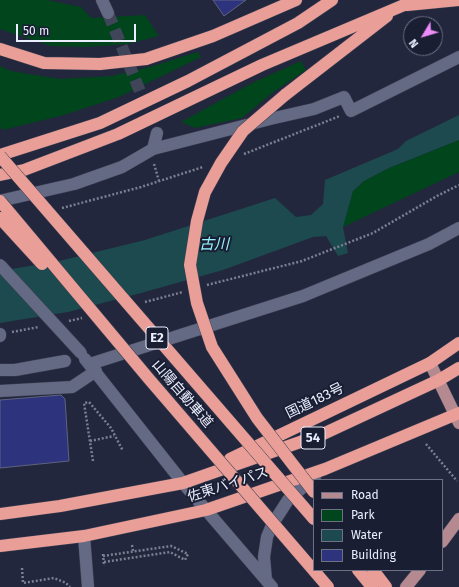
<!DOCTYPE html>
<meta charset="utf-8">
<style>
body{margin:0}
#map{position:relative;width:459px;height:587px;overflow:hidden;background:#23273d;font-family:"Fira Sans",sans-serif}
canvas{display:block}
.legend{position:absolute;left:313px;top:479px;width:130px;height:92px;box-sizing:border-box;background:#1a1e33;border:1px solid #6e7184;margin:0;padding:5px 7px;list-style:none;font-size:12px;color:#ebeefd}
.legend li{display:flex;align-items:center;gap:8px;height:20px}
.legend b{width:20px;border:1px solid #6e7184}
.north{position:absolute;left:403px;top:16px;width:40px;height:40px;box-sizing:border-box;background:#1a1e33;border:1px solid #6e7184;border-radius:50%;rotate:232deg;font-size:11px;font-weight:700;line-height:16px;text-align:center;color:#ebeefd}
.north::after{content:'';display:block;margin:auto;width:14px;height:18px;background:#ed8cf9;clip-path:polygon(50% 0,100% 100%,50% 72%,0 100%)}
.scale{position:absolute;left:16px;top:24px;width:120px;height:18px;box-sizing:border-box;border:2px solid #ebeefd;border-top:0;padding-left:5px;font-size:12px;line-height:14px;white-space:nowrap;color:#ebeefd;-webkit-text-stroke:3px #1a1e33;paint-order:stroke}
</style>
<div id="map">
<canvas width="459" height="587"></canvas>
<ul class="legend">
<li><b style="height:5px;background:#b4898f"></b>Road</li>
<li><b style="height:11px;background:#01451c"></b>Park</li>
<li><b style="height:11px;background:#1c4a4e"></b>Water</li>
<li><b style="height:11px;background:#2e337e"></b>Building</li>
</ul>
<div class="north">N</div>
<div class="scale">50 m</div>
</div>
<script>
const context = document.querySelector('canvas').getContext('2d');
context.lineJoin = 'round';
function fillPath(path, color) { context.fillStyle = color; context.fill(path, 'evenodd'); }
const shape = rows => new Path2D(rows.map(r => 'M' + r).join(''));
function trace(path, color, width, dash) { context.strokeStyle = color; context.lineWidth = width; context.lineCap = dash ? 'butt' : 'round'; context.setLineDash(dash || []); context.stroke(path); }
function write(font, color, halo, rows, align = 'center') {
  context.font = font + ' "Fira Sans","Noto Sans JP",sans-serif'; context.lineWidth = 4; context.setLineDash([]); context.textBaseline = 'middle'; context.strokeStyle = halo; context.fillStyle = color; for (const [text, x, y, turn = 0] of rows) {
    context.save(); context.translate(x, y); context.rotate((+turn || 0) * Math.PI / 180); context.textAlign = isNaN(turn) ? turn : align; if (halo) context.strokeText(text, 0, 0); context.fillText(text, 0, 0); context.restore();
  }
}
const green = shape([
 [0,0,47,0,81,7,91,18,145,15,159,36,128,44,86,47,51,46,0,29],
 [198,52,201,57,119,97,64,115,3,130,0,127,0,66,11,71,60,79,112,76,153,66],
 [301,61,306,70,272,93,242,118,195,128,181,122,252,83],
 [459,140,459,172,343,227,353,191,364,181,389,168]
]);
const water = shape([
 [459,115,459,140,389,168,364,181,353,191,343,227,348,253,338,256,326,236,313,237,223,270,141,293,68,312,0,323,0,271,59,261,145,240,275,198,296,217,311,215,323,204,325,180,398,149,406,141]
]);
const building = shape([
 [213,0,246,0,224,16,213,0],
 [61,395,65,399,69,461,0,468,0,400,61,395]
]);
const minorTunnel = shape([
 [108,13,157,133]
]);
const path = shape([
 [244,154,340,116],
 [154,164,159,181],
 [62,208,141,187,203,167],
 [207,285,302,261,373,233,437,196,459,185],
 [145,302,183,292],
 [69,321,82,318],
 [12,332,39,327],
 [90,441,114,436],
 [426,444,457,481],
 [93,461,84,403,89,402,111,428,123,451],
 [132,545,133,551],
 [103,554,104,566],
 [103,556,171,546,188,554,185,560,170,552,104,562],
 [22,568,23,583,54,578,66,583,70,587]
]);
const minor = shape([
 [102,0,108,13],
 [153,149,270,119,314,109,344,97,351,111,459,57],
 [0,201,74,184,122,167,153,149,157,133],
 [0,336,0,334],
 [85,359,183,483,272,587],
 [90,364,303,296,429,244,459,228],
 [0,370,15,370,65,361],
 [0,391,72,387,96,371],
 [84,536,88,587],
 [266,580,264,557,267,537,272,525,288,500,315,477]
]);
const major = shape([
 [430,363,459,423],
 [442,542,459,519],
 [406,587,420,570]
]);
const highway = shape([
 [407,5,459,0],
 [0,49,44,63,100,64,146,59,213,36,296,0],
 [285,95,387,16],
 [0,155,100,123,188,81,298,23,332,0],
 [0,175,24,170,118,134,262,65,416,0],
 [230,459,430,363,459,343],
 [0,514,60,506,183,483,323,434,439,380,459,368],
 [0,546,84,536,206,510,325,469,459,413],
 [358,570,372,587],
 [373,570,386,587]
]);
const minorBridge = shape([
 [0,265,81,353]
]);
const highwayBridge = shape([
 [285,95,243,131,221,163,205,192,197,221,190,265,197,303,212,347,257,418,314,492],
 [0,156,314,519],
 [0,201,149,379,328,587],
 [0,218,42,264]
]);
const shields = [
 [157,338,22],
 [313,438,24]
];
const shieldNames = [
 ["E2",157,338],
 ["54",313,438]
];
const streetNames = [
 ["山陽自動車道",182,394,49],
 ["国道183号",315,401,-26],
 ["佐東バイパス",228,485,-18]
];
const waterNames = [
 ["古川",214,245]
];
fillPath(green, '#01451c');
fillPath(water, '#1c4a4e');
fillPath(building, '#2e337e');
trace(building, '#5e647d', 1);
trace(minorTunnel, '#41455a', 12, [12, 6]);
trace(minor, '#3e4154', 13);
trace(major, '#3e4154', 13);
trace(highway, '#3e4154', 13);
trace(path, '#7c7f92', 2.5, [2, 2]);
trace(minor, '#646a84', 12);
trace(major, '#b4898f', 12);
trace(highway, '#e99e97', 12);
trace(minorBridge, '#3e4154', 13, []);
trace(highwayBridge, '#3e4154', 13, []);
trace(minorBridge, '#646a84', 12);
trace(highwayBridge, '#e99e97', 12);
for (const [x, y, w] of shields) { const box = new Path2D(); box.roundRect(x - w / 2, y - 11, w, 22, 3); context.fillStyle = '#1a1e33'; context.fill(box); trace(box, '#ebeefd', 1); }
write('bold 13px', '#ebeefd', null, shieldNames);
write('14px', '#ebeefd', '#1a1e33', streetNames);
write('italic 15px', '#93f5fe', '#1a1e33', waterNames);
</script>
